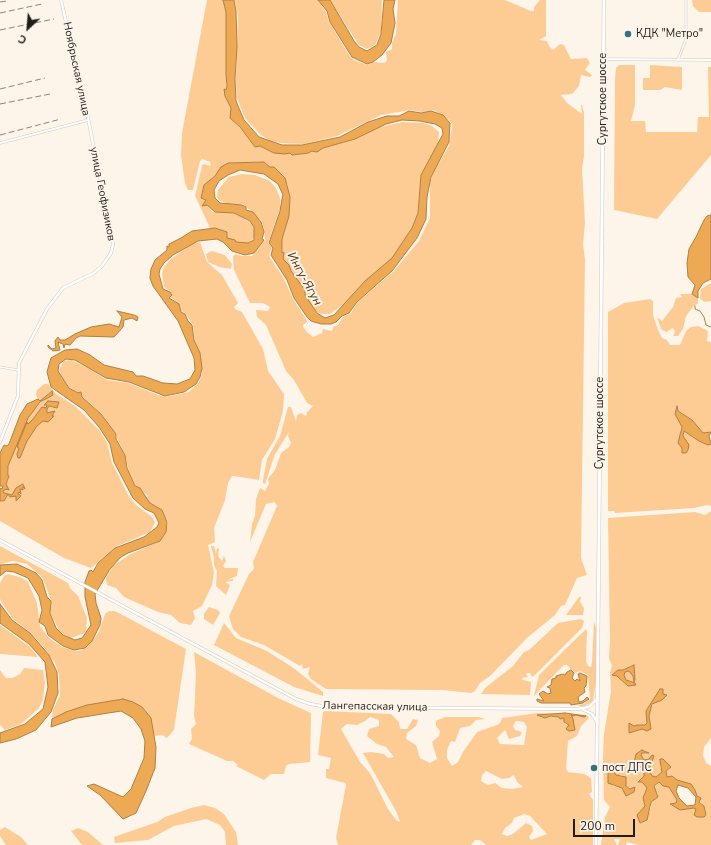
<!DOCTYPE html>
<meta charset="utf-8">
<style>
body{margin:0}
#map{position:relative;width:711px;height:845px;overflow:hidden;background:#fdf4ea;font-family:"Nunito Sans",sans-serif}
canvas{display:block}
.north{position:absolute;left:8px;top:8px;width:40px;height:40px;-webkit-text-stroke:3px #fdf4ea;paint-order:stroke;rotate:206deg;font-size:11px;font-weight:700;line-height:16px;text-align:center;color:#201d19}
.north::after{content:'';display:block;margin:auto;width:14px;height:18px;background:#201d19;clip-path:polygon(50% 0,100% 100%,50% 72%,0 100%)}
.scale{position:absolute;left:573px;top:819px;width:62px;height:18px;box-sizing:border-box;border:2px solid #201d19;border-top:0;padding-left:5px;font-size:12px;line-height:14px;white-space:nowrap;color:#201d19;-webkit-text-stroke:3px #fdf4ea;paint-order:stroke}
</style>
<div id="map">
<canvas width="711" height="845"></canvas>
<div class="north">С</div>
<div class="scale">200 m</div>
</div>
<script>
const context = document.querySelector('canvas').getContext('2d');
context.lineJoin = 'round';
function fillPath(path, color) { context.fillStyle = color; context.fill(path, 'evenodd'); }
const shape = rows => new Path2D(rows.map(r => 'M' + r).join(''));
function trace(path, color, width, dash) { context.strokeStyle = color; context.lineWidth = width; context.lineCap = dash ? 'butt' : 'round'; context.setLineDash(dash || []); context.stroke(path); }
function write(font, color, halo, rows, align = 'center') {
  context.font = font + ' "Nunito Sans",sans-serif'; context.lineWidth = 4; context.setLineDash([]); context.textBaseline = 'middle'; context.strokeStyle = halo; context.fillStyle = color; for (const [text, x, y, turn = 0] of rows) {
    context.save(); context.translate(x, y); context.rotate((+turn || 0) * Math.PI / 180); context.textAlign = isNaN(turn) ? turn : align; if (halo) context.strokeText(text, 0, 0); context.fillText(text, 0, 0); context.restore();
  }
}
const green = shape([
 [207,0,223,0,226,9,226,74,227,86,225,96,231,108,231,118,240,128,255,147,260,146,274,153,290,153,293,155,309,153,311,151,317,152,323,148,355,139,376,128,402,122,423,123,432,126,439,132,438,145,421,175,418,213,412,228,392,258,362,284,349,300,330,314,321,314,314,310,305,295,305,290,291,271,289,265,283,259,282,239,289,216,290,197,287,184,281,174,264,162,228,163,210,180,204,191,201,198,206,200,203,205,207,205,212,212,234,213,253,224,255,237,248,243,236,242,227,238,227,235,223,231,210,228,197,200,195,196,202,166,203,164,211,166,210,162,202,159,200,161,193,190,188,190,185,183,181,155,182,133],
 [235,0,318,0,326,12,329,22,349,55,354,60,367,65,374,62,384,63,387,61,386,52,392,49,392,43,396,34,398,0,505,0,531,11,534,11,534,7,540,0,546,0,546,36,539,40,547,41,549,46,553,50,560,44,564,45,571,59,587,58,590,63,585,70,592,75,590,77,581,75,579,86,572,94,561,95,567,103,582,114,581,105,582,105,584,113,584,156,582,169,585,223,583,244,585,259,581,558,587,575,577,578,565,605,561,606,555,615,527,638,490,676,480,683,475,691,471,693,442,690,326,689,311,679,308,674,310,667,303,669,302,664,300,666,264,645,241,637,233,629,231,623,229,616,249,574,254,569,253,562,277,506,275,502,266,504,250,542,252,524,255,516,256,499,260,488,265,491,269,484,268,479,275,470,281,453,289,447,291,443,288,436,289,432,275,454,265,484,263,483,263,480,267,459,280,436,288,407,291,407,296,421,297,415,301,413,306,416,307,412,313,406,307,403,294,380,286,371,266,325,257,317,256,310,268,311,270,307,263,303,250,303,234,270,233,257,235,254,242,256,252,256,265,240,264,229,261,220,243,204,228,204,219,200,217,197,218,190,229,177,242,174,255,175,270,181,276,188,280,198,280,208,268,243,272,248,269,254,270,258,283,277,293,299,306,319,307,322,303,325,303,327,307,332,313,337,322,333,323,329,332,331,333,327,338,325,343,317,351,313,358,302,394,271,419,241,430,218,430,182,434,171,449,146,452,129,452,124,448,119,434,110,422,112,410,110,381,115,337,136,304,144,280,143,271,141,261,135,245,118,237,98,236,81,238,17],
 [330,0,382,0,381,32,375,45,367,49,359,45],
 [692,0,711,0,711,12,699,12,693,6],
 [619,65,635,65,635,105,631,121,645,121,646,132,697,132,698,117,709,117,708,67,711,67,711,155,657,219,614,210,615,79,616,68],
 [650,65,682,67,682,90,665,87,660,90,643,90,643,78,650,78],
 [200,242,207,262,222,275,238,303,234,307,235,309,242,312,263,349,268,371,284,394,283,411,275,439,262,460,259,480,234,476,232,476,228,483,225,500,214,528,215,542,208,545,214,573,212,585,202,606,193,611,195,618,191,625,180,623,171,615,158,612,124,597,116,588,107,585,106,578,113,566,129,555,160,541,166,532,168,522,162,510,150,503,147,495,135,485,129,471,125,454,117,438,117,435,102,414,82,396,81,392,78,393,69,387,61,375,59,370,64,361,71,360,88,368,107,380,128,383,158,395,166,397,189,392,199,382,202,374,200,354,195,340,193,325,186,314,181,310,179,304,171,297,172,295,170,291,164,287,162,273,164,267,171,259,192,244],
 [212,251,225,255,232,264,231,269,219,267,208,262,206,254],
 [711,283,711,301,705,302,700,299,701,289],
 [680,294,692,294,698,298,698,303,693,307,686,316,683,329,678,336,673,336,675,332,673,328,666,332,661,329,657,317,662,321,673,307,676,298,682,297],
 [650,299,653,301,653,315,658,330,662,338,667,340,670,345,680,345,686,331,691,327,698,326,708,331,707,341,711,342,711,432,703,433,692,420,678,411,677,406,675,414,681,423,680,440,684,440,684,431,699,441,711,444,711,506,707,505,694,508,615,513,614,511,608,511,608,312,624,303],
 [44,384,48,384,55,393,76,407,99,430,107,443,112,463,128,495,136,505,152,517,155,522,150,532,117,546,91,568,64,558,0,521,0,501,3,502,8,494,4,493,3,490,7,487,6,484,9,477,7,476,9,473,8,466,17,441,30,412,51,394,51,391,40,401,38,399,36,395,37,390],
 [48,403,55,403,53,408,49,406,46,411,50,413,52,412,53,418,43,421,37,426,27,441,20,458,17,454,20,447,18,444,26,426,42,409,46,408,47,405,45,406],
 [711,511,711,738,704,747,703,755,706,763,711,766,711,845,638,845,627,842,626,845,618,845,620,839,614,839,617,845,601,845,605,817,610,807,604,800,603,757,604,734,611,691,610,672,612,666,609,658,610,642,608,518,695,512,705,515],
 [634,665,635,680,634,681,632,673,629,671,625,672,624,675,626,680,636,685,628,686,617,676,623,670],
 [660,690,662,690,662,700,655,702,650,708,649,719,651,727,638,730,632,725,634,726,645,725,647,723,647,711],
 [642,750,646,751,648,754,642,753,641,755,644,760,651,758,653,760,649,770,652,776,656,777,662,772,660,765,670,769,666,771,667,777,672,776,677,781,691,784,695,790,697,796,699,797,698,800,702,803,706,812,704,817,694,813,696,809,694,808,680,810,670,805,676,803,678,800,669,787,659,782,654,788,658,794,658,797,651,802,651,807,647,817,639,812,645,806,644,795,647,788,642,782,638,781,644,776,644,769,634,763],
 [607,764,607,767,614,771,616,776,622,775,626,779,626,786,633,789,631,794,628,795,620,787,613,786,604,766],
 [0,546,68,583,70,588,78,596,87,618,86,631,83,634,70,638,60,632,51,614,51,600,42,577,27,564,13,561,0,564],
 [211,546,214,546,216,554,217,548,219,549,218,556,222,561,224,556,226,561,223,566,225,568,238,568,237,576,227,580,233,579,233,581,225,582,230,585,226,595,216,586,217,571,214,565,214,558],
 [8,574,22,578,28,582,37,603,40,626,49,638,62,647,75,651,80,651,87,647,99,632,105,614,109,611,115,611,186,649,174,730,167,738,162,735,154,736,151,718,142,707,123,699,87,705,52,719,53,710,60,695,59,674,55,663,46,650,31,633,13,619,2,603,0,599,0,583,4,576],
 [579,597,581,597,580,602,584,608,583,615,566,615],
 [209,607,218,610,220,613,213,625,204,619,204,614],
 [580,619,584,621,582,628,534,676,532,677,530,673,527,673,526,674,528,677,522,678,523,680,531,682,530,695,481,694,485,688,513,666,524,652,529,650,558,623],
 [594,622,596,627,596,679,593,702,582,707,577,705,584,704,590,699,588,677,588,675,580,671,575,673,567,665,564,665,556,673,534,696,539,675,586,629,587,631,586,661,588,666,591,667,592,662],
 [224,623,236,638,267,651,295,669,323,692,323,696,294,687,214,645],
 [0,625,30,647,38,657,0,654],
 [194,652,278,698,311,713,310,762,289,764,286,766,284,774,271,774,264,780,236,766,238,765,233,761,227,761,189,744,192,739,191,729,196,724,194,716,196,673],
 [24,668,43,670,45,682,43,700,39,708,21,724,5,730,0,725,0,670,6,678,12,678,20,674],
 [325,711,391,714,399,722,400,729,407,729,413,719,418,720,416,726,407,733,406,739,416,745,420,758,430,763,437,759,432,742,439,736,440,731,436,726,436,721,445,717,478,717,486,719,476,720,470,726,460,728,455,742,451,741,447,750,447,758,452,766,458,762,463,752,477,732,497,725,500,723,502,718,538,713,587,715,589,718,581,726,577,736,568,741,566,768,568,772,584,774,591,778,592,792,589,794,593,800,593,845,486,845,480,840,475,840,471,845,338,845,336,838,346,785,345,783,326,778,326,769,329,769,331,758,318,755,323,712],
 [565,713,576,715,573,716,571,714,574,730,571,730,569,725,565,724,564,717,563,719,556,716,544,717,538,715],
 [370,717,379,720,379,726,369,729,367,736,377,744,386,747,394,757,388,758,384,754,371,752,363,753,396,811,400,822,396,820,388,809,370,773,360,762,341,729,347,724,357,725,365,721],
 [516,721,524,722,527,727,524,745,500,744,497,738,505,730,509,739,520,736,522,732,515,730,513,726],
 [486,771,502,779,509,778,514,775,517,782,523,787,512,789,502,788,495,783,488,785,481,781,482,775],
 [524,814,530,816,547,834,531,840,529,837,533,831,532,826,526,823,513,834,507,836,502,834,505,828,512,823,514,818],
 [204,805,215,808,224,814,236,832,238,845,226,845,225,832,220,825,206,819,174,826,148,840,115,843,114,837,157,822,165,817,191,808],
 [5,827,21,837,28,845,6,845,0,836,0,830],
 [78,828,88,832,103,845,82,845,71,831]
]);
const water = shape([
 [223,0,234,0,236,11,237,46,235,79,236,101,244,120,259,137,282,145,302,145,340,137,368,122,387,116,399,116,409,111,421,113,431,111,443,115,450,123,449,142,431,177,427,197,426,219,417,238,392,271,357,302,349,313,342,316,336,322,331,324,321,324,311,321,307,317,294,298,287,280,271,255,273,248,269,243,280,211,282,199,283,195,278,184,264,174,240,170,228,175,219,181,214,190,215,198,220,203,242,205,246,207,246,210,253,212,261,222,264,232,262,239,264,240,261,244,254,253,245,255,232,251,223,242,217,239,198,241,173,255,164,263,160,269,159,274,163,289,170,292,172,295,169,298,179,304,181,312,185,314,188,321,192,325,194,340,200,353,202,368,200,377,196,384,184,392,165,396,129,382,106,378,75,360,66,359,59,364,58,371,69,388,78,393,81,392,82,397,101,414,116,434,116,439,125,455,127,468,135,486,140,488,150,503,162,510,167,522,166,532,160,541,128,553,121,557,110,569,95,594,96,603,101,618,100,625,92,641,85,648,74,650,63,646,48,635,45,626,39,622,42,610,39,596,28,578,14,572,6,571,0,576,0,565,17,564,36,573,42,580,47,597,51,601,50,613,56,628,63,635,75,640,82,638,91,625,85,597,85,582,89,571,91,570,93,572,98,563,115,548,144,537,157,527,159,523,154,513,145,509,133,498,114,462,110,444,99,427,84,410,51,387,47,372,51,358,65,350,77,349,90,355,104,365,133,372,136,376,143,376,163,383,177,384,190,379,195,370,194,358,178,321,153,286,150,278,151,269,155,260,167,250,167,246,169,247,169,244,181,238,192,231,215,228,227,232,227,238,235,240,236,242,248,243,254,240,254,227,250,221,234,213,215,212,207,205,202,206,206,200,201,198,204,185,215,176,221,167,228,163,264,162,270,167,274,167,285,178,290,197,289,216,282,239,282,253,284,252,283,259,289,265,291,271,305,290,305,295,317,313,325,318,334,315,365,281,392,258,412,228,418,213,421,175,443,134,442,128,435,124,420,121,402,120,386,124,355,139,323,148,317,152,311,151,309,153,292,155,290,153,285,154,274,153,260,146,255,147,240,127,230,118,231,108,225,96,224,89,226,90,227,86,226,74,226,12,223,0],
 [318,0,330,0,354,41,359,47,367,51,377,45,381,34,384,0,395,0,393,9,395,23,391,43,382,55,373,62,367,64,352,57,330,22,327,11,318,0],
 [711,215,711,279,703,283,698,291,698,298,692,294,695,285,688,277,687,263,689,249,696,237,704,220,707,216,711,215],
 [117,311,134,315,138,317,137,321,132,318,124,320,123,327,114,337,80,336,76,338,70,345,65,344,64,348,63,344,58,342,60,350,53,351,48,347,48,345,52,349,56,348,55,341,58,337,60,340,65,340,75,334,91,327,109,324,119,327,122,317,117,311],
 [52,391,53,395,40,402,28,418,8,466,8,476,9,476,6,484,9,490,6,489,3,491,4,493,12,495,16,488,23,484,25,489,23,487,23,490,20,489,21,494,19,492,18,494,21,496,16,501,16,496,10,497,8,494,4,501,0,501,0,488,2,489,3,486,0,486,0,453,4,445,7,446,9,444,20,415,27,404,38,399,40,401,52,391],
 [48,401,59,402,57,408,49,406,47,409,47,413,55,411,52,416,54,416,48,422,43,421,37,426,27,441,20,458,18,458,17,454,19,448,17,447,27,422,28,424,33,419,42,407,46,408,47,405,44,405,48,401],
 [677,406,678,411,692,420,703,433,711,432,709,436,711,444,708,445,699,441,684,431,683,436,689,445,688,450,686,453,682,453,682,448,678,443,682,427,675,414,677,406],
 [0,604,12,620,30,633,49,655,57,672,58,693,51,712,36,730,16,739,0,743,0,733,25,724,43,709,48,687,45,662,29,644,0,623,0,604],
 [634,665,635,680,634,682,633,676,629,671,625,672,624,675,626,680,635,683,636,685,628,686,617,676,612,675,618,670,623,670,634,665],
 [571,670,574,673,572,678,575,681,577,679,580,681,578,674,580,673,587,676,586,686,584,688,585,692,578,697,579,702,583,701,587,697,589,699,583,703,571,705,570,703,541,703,537,701,537,699,544,701,539,694,543,691,548,694,551,693,550,688,547,687,551,685,552,679,556,678,556,676,563,674,565,675,567,672,571,670],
 [660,689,663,689,663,694,667,695,662,700,652,704,649,716,651,729,647,731,642,729,629,733,629,723,634,726,637,725,645,725,647,723,646,711,660,689],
 [123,699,133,702,142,707,151,718,156,747,155,768,146,791,136,813,123,819,100,795,87,786,94,784,123,797,131,789,144,758,145,741,141,729,133,718,121,711,77,718,51,727,52,719,66,712,87,705,123,699],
 [565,713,586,716,584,717,576,715,573,716,571,714,573,719,575,730,569,731,566,729,569,725,564,722,564,718,560,719,559,717,551,716,545,718,537,715,565,713],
 [642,750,649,753,642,753,641,755,644,760,649,759,652,755,654,756,649,770,652,776,656,777,662,772,660,761,660,759,663,759,671,767,666,771,667,777,672,776,677,780,691,784,695,790,697,796,701,798,699,802,704,806,706,815,704,817,697,817,694,815,696,809,694,808,680,810,670,804,676,803,677,800,669,787,663,786,659,782,654,786,658,797,651,802,647,820,640,823,637,815,645,806,643,798,647,788,642,782,638,782,644,776,644,769,634,763,636,754,642,750],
 [678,785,688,788,696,797,695,805,687,806,679,798,676,791,678,785],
 [604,764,607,764,607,767,612,769,616,775,626,777,626,786,630,789,635,787,634,792,626,796,622,788,608,783,608,771,604,764]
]);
const stream = shape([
 [695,306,695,309,700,311,704,317,706,325,711,327]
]);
const minor = shape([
 [678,60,686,39,686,0],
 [0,367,18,370]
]);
const tertiary = shape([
 [603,59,711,60],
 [0,143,88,120]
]);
const secondary = shape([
 [0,442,18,396,19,363,47,309,63,288,94,273,102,266,111,253,113,244,87,113,61,0],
 [0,540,296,699,310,704,327,707,577,709,589,707,596,700],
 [582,709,592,714,597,722]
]);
const primary = shape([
 [596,845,604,0]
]);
const rail = shape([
 [0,2,7,1],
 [0,13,42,4],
 [0,30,54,19],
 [0,89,45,78],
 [0,104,50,94],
 [0,135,61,119]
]);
const markers = [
 [628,34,4,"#347187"],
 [594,768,4,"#347187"]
];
const poiNames = [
 ["КДК \"Метро\"",636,34],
 ["пост ДПС",602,768]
];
const streetNames = [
 ["Ноябрьская улица",76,69,78],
 ["Сургутское шоссе",603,99,-90],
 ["улица Геофизиков",102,194,79],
 ["Сургутское шоссе",600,423,-90],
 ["Лангепасская улица",375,707,1]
];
const waterNames = [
 ["Ингу-Ягун",304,279,61]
];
fillPath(green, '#fdcc95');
fillPath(water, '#eea954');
trace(water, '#b07f42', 1);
trace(stream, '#b07f42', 1);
trace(minor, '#d0c8be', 2.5);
trace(tertiary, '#d0c8be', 3);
trace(secondary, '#d0c8be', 3.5);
trace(primary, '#d0c8be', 4);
trace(minor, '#fff', 1.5);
trace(tertiary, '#fff', 2);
trace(secondary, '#fff', 2.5);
trace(primary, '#fff', 3);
trace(rail, '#8b857e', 1, [6, 3]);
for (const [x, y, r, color] of markers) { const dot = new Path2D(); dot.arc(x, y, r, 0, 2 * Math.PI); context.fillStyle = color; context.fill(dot); trace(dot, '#fdf4ea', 1.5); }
write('11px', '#201d19', '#fdf4ea', poiNames, 'left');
write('11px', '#201d19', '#fdf4ea', streetNames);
write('italic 12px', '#4f330f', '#fdf4ea', waterNames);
</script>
